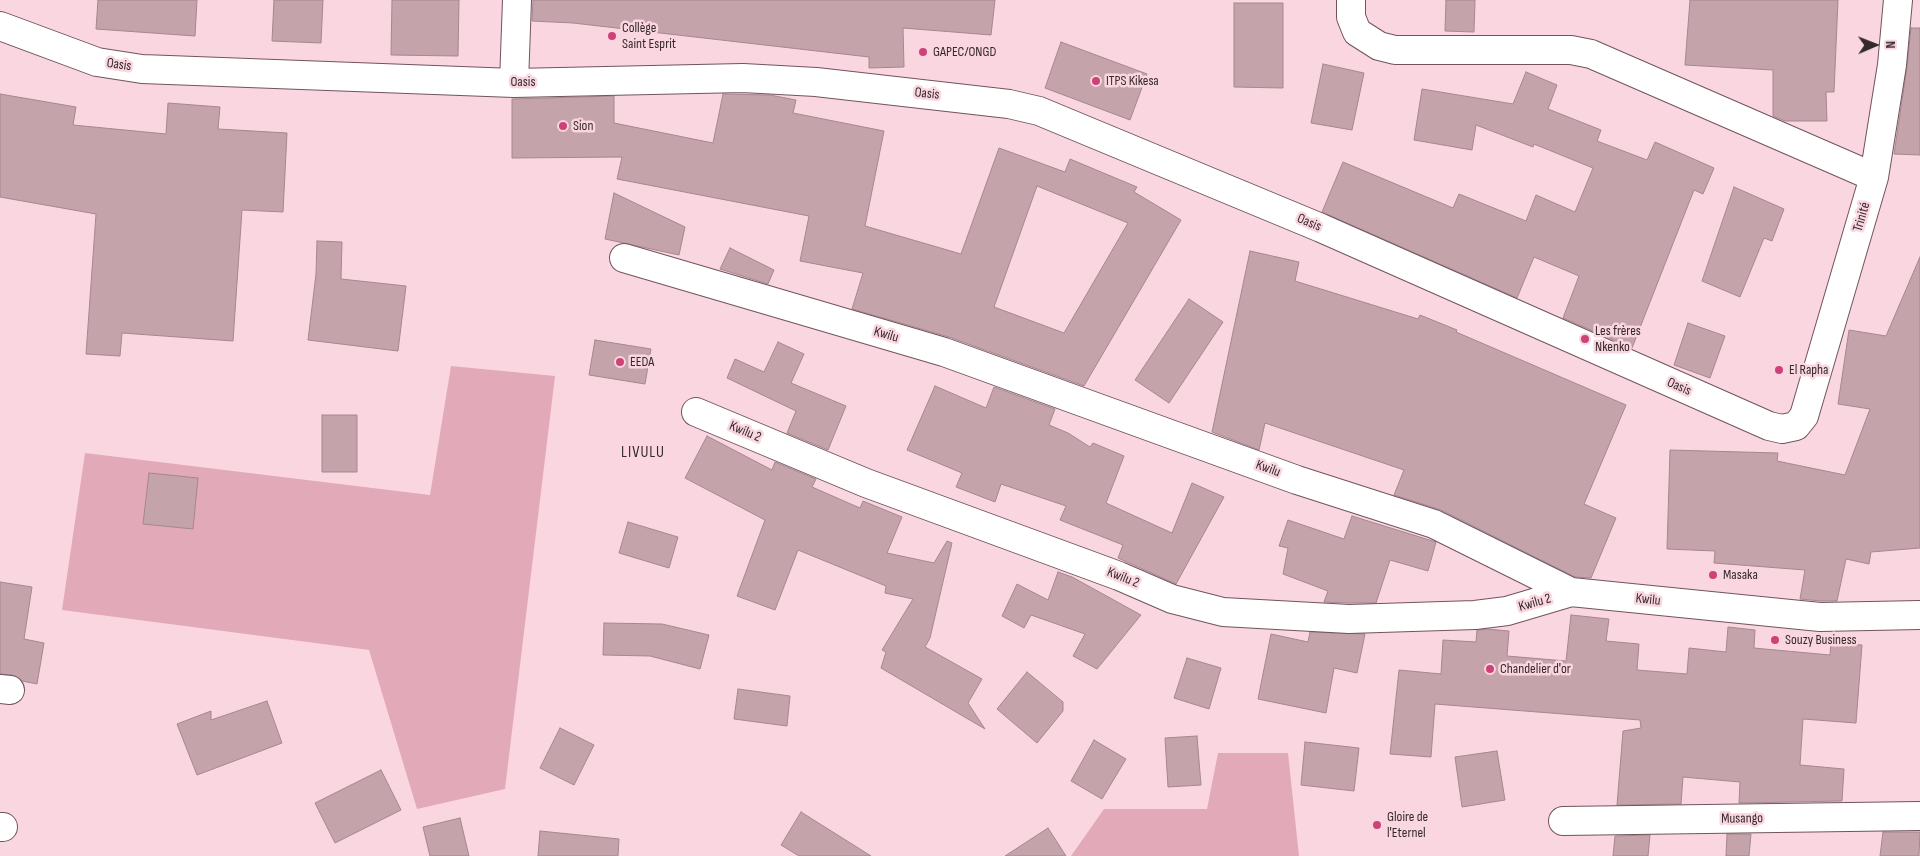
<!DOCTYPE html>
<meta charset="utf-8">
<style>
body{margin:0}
#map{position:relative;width:1920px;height:856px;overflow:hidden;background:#fad7e0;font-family:"Sofia Sans Condensed",sans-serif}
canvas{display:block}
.north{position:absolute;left:1850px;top:20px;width:50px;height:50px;-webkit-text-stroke:4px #fad7e0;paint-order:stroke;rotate:89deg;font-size:14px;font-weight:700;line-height:20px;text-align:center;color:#36292c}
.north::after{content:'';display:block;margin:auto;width:18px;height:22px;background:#36292c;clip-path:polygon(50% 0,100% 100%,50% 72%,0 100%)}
</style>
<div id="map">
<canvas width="1920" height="856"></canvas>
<div class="north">N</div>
</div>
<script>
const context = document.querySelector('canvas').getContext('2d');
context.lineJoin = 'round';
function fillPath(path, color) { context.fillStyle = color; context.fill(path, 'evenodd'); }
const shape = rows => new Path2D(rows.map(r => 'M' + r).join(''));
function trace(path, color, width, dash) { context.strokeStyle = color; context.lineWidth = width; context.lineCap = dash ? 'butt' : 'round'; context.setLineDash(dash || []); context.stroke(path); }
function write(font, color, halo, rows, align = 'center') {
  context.font = font + ' "Sofia Sans Condensed",sans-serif'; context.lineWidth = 5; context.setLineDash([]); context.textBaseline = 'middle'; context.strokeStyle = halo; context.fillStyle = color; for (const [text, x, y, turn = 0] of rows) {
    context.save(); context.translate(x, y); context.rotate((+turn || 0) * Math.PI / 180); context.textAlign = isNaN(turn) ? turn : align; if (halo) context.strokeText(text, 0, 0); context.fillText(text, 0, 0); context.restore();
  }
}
const green = shape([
 [451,366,555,376,505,789,417,809,369,650,62,610,85,453,430,495],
 [1218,753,1288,753,1299,856,1071,856,1104,809,1207,809]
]);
const building = shape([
 [98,0,197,0,195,36,96,29,98,0],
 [274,0,323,0,321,43,272,41,274,0],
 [392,0,459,0,458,56,391,55,392,0],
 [533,0,995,0,991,35,903,28,904,67,869,68,869,57,573,23,532,21,533,0],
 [1446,0,1475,0,1474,32,1445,31,1446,0],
 [1690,0,1838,0,1834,92,1826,92,1827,121,1785,121,1773,116,1773,70,1685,65,1690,0],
 [1234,3,1283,3,1283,88,1234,87,1234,3],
 [1911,28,1920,28,1920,155,1894,154,1907,67,1911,28],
 [1061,42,1147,74,1130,120,1045,88,1061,42],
 [1323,64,1364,73,1352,130,1311,123,1323,64],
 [1526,72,1557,85,1548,109,1601,130,1597,141,1647,160,1655,142,1714,168,1703,194,1694,190,1632,348,1563,318,1579,276,1534,257,1517,298,1322,212,1343,162,1453,208,1459,194,1526,221,1536,195,1575,212,1593,168,1534,144,1533,147,1476,125,1472,150,1414,140,1422,89,1513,104,1526,72],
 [0,94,76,107,73,125,166,134,168,103,220,107,218,129,287,133,283,212,242,210,233,341,122,333,120,356,86,354,96,214,0,197,0,94],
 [723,94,770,95,796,100,793,113,884,131,865,226,961,254,999,148,1065,172,1070,159,1137,187,1134,192,1181,220,1084,386,949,337,852,309,863,273,800,261,809,216,617,179,622,157,512,158,512,99,614,96,614,123,713,143,723,94],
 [1037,186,1128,223,1064,333,994,307,1037,186],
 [1734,187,1784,209,1772,241,1764,238,1740,297,1702,281,1734,187],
 [614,193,685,227,679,255,605,239,614,193],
 [317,241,342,242,341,279,406,286,398,351,308,340,316,274,317,241],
 [730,248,774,270,768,284,720,269,730,248],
 [1250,251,1299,262,1295,281,1418,319,1420,315,1457,330,1456,332,1626,405,1584,504,1616,518,1591,578,1575,577,1441,510,1394,495,1404,470,1265,423,1259,450,1212,432,1250,251],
 [1920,257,1920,548,1871,552,1869,564,1846,559,1837,601,1821,601,1800,599,1805,570,1714,563,1715,551,1667,549,1670,450,1778,453,1777,461,1845,475,1870,409,1838,404,1849,330,1886,336,1920,257],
 [1189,299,1223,322,1169,403,1135,380,1189,299],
 [1688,323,1725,336,1710,378,1674,365,1688,323],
 [595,340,651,349,645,384,589,375,595,340],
 [778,342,804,354,791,383,846,406,828,450,787,433,796,411,727,378,735,359,764,372,778,342],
 [935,386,986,408,994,387,1055,409,1049,425,1068,433,1090,447,1093,443,1124,456,1106,503,1172,533,1192,483,1224,497,1176,584,1118,558,1123,545,1060,520,1066,506,1001,484,995,502,956,487,962,473,907,450,935,386],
 [322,415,357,415,357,472,322,472,322,415],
 [707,436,772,470,775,462,816,479,812,487,860,508,863,501,902,517,887,553,934,563,947,541,952,543,930,638,925,647,982,679,968,703,985,729,881,668,886,652,882,650,913,599,885,593,886,586,798,550,775,610,737,596,765,520,685,478,707,436],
 [149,473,198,478,193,529,143,524,149,473],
 [1352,516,1436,542,1428,571,1390,560,1376,603,1349,603,1324,602,1328,591,1283,574,1288,548,1279,546,1288,520,1344,539,1352,516],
 [628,522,678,537,669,568,619,553,628,522],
 [1058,572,1072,577,1141,615,1097,669,1073,656,1085,634,1031,615,1024,628,1002,616,1017,584,1048,600,1058,572],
 [0,582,32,587,24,639,44,643,37,684,22,681,12,675,0,674,0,582],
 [1571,615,1609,619,1606,641,1639,644,1637,670,1687,674,1689,648,1726,652,1728,627,1755,630,1754,648,1830,655,1831,642,1862,645,1856,723,1803,719,1800,765,1844,769,1842,801,1739,803,1740,782,1683,777,1681,804,1617,805,1623,731,1641,728,1640,720,1435,704,1431,757,1390,754,1399,670,1441,674,1443,640,1476,642,1477,630,1487,629,1509,631,1507,656,1566,661,1571,615],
 [604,623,662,624,709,635,700,669,650,656,603,655,604,623],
 [1310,632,1365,634,1357,673,1334,668,1326,713,1258,699,1271,634,1308,642,1310,632],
 [1187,658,1221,668,1209,709,1174,698,1187,658],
 [1027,672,1063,702,1063,711,1037,743,997,709,1027,672],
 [738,689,790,696,787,726,734,719,738,689],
 [267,701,282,743,197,775,177,724,211,711,211,720,267,701],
 [560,728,594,745,574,785,540,768,560,728],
 [1197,736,1201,785,1168,787,1165,738,1197,736],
 [1094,740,1126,759,1102,799,1071,781,1094,740],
 [1305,742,1359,748,1354,791,1301,785,1305,742],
 [1497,751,1505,800,1462,807,1455,757,1497,751],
 [381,770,401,810,335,843,315,803,381,770],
 [801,812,871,856,799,856,781,845,801,812],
 [460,818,469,856,430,856,423,827,460,818],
 [1048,828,1066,856,1005,856,1048,828],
 [540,831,619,839,618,856,538,856,540,831],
 [1883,832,1920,832,1919,856,1880,856,1883,832],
 [1727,834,1751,834,1749,856,1726,856,1727,834],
 [1650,835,1648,856,1613,856,1615,836,1650,835]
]);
const minor = shape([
 [1351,0,1351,17,1357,32,1379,46,1395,50,1571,50,1591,54,1874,177],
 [0,26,97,62,142,69,514,83,743,78,816,82,1009,104,1039,111,1321,228,1769,426,1782,429,1796,426,1804,416,1874,177,1892,65,1898,0],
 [514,83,517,0],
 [624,258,944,352,1297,480,1434,524,1571,592,1820,617,1920,615],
 [696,412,866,483,1119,576,1172,599,1223,612,1349,619,1475,615,1507,611,1571,592],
 [0,689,10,690],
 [1563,821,1920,816],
 [0,827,3,827]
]);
const markers = [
 [612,36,5,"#ce4377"],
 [923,52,5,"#ce4377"],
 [1096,81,5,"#ce4377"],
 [563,126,5,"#ce4377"],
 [1585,339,5,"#ce4377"],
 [620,362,5,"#ce4377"],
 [1779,370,5,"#ce4377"],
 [1713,575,5,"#ce4377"],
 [1775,640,5,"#ce4377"],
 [1490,669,5,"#ce4377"],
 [1377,825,5,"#ce4377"]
];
const poiNames = [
 ["Collège",622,28],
 ["Saint Esprit",622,44],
 ["GAPEC/ONGD",933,52],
 ["ITPS Kikesa",1106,81],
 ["Sion",573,126],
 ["Les frères",1595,331],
 ["Nkenko",1595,347],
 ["EEDA",630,362],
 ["El Rapha",1789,370],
 ["Masaka",1723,575],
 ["Souzy Business",1785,640],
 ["Chandelier d'or",1500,669],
 ["Gloire de",1387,817],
 ["l'Eternel",1387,833]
];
const streetNames = [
 ["Oasis",119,65,8],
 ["Oasis",523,82],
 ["Oasis",927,94,6],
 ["Trinité",1862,217,-74],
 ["Oasis",1309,223,23],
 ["Kwilu",886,335,16],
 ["Oasis",1679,387,24],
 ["Kwilu 2",745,432,23],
 ["Kwilu",1268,469,20],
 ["Kwilu 2",1123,578,22],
 ["Kwilu",1648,600,6],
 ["Kwilu 2",1535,603,-16],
 ["Musango",1742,819,-1]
];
const quarterNames = [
 ["LIVULU",643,453]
];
fillPath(green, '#e2a9b8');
fillPath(building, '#c4a3ab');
trace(building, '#a6878f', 1);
trace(minor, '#71545c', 30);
trace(minor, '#fff', 28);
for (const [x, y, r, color] of markers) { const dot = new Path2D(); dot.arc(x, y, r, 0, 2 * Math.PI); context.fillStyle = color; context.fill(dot); trace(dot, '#fad7e0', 2); }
write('14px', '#36292c', '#fad7e0', poiNames, 'left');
write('14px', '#36292c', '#fad7e0', streetNames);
context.letterSpacing = '1px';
write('16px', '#36292c', '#fad7e0', quarterNames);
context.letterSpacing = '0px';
</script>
